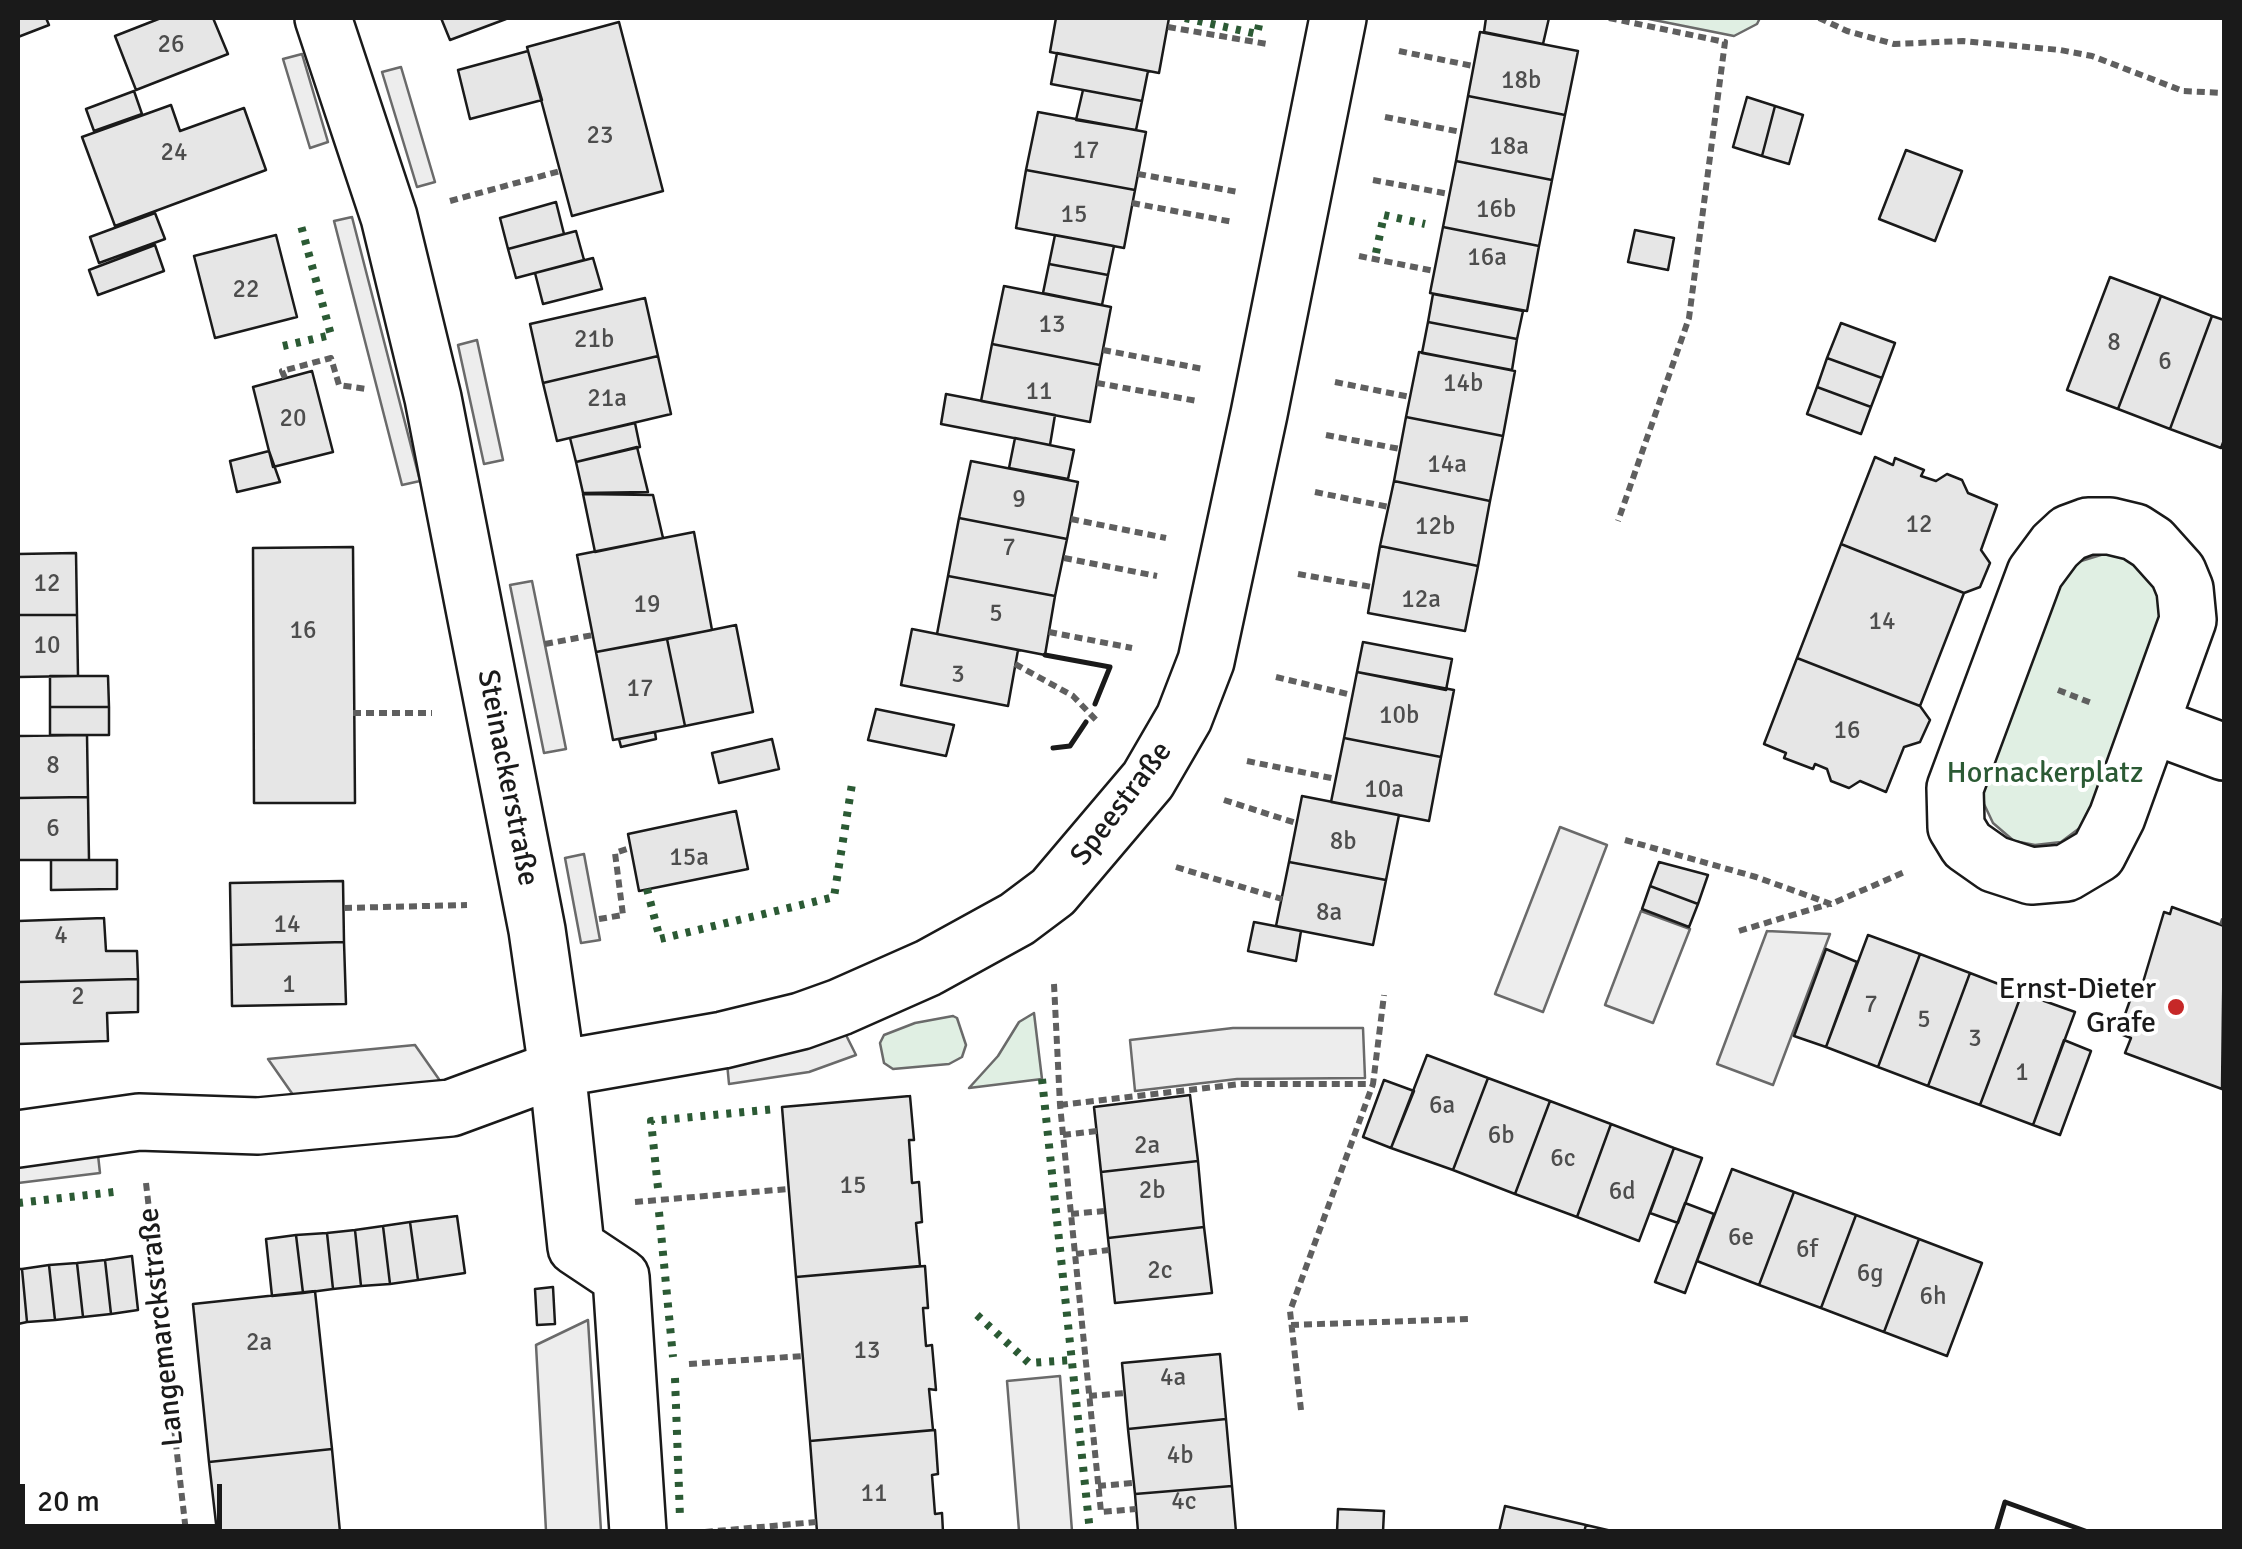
<!DOCTYPE html>
<meta charset="utf-8">
<style>
body{margin:0}
#map{position:relative;width:2242px;height:1549px;overflow:hidden;background:#fff;font-family:Signika,sans-serif}
canvas{display:block}
.frame{position:absolute;inset:0;border:20px solid #1a1a1a;pointer-events:none}
.scale{position:absolute;left:20px;top:1484px;width:202px;height:45px;box-sizing:border-box;border:5px solid #1a1a1a;border-top:0;padding-left:12px;font-size:30px;line-height:35px;white-space:nowrap;color:#1a1a1a;-webkit-text-stroke:8px #fff;paint-order:stroke}
</style>
<div id="map">
<canvas width="2242" height="1549"></canvas>
<div class="frame"></div>
<div class="scale">20 m</div>
</div>
<script>
const context = document.querySelector('canvas').getContext('2d');
context.lineJoin = 'round';
function fillPath(path, color) { context.fillStyle = color; context.fill(path, 'evenodd'); }
const shape = rows => new Path2D(rows.map(r => 'M' + r).join(''));
function trace(path, color, width, dash) { context.strokeStyle = color; context.lineWidth = width; context.lineCap = dash ? 'butt' : 'round'; context.setLineDash(dash || []); context.stroke(path); }
function write(font, color, halo, rows, align = 'center') {
  context.font = font + ' Signika,sans-serif'; context.lineWidth = 8; context.setLineDash([]); context.textBaseline = 'middle'; context.strokeStyle = halo; context.fillStyle = color; for (const [text, x, y, turn = 0] of rows) {
    context.save(); context.translate(x, y); context.rotate((+turn || 0) * Math.PI / 180); context.textAlign = isNaN(turn) ? turn : align; if (halo) context.strokeText(text, 0, 0); context.fillText(text, 0, 0); context.restore();
  }
}
const green = shape([
 [1644,18,1760,18,1757,24,1734,36,1644,18],
 [2104,554,2124,556,2149,576,2162,597,2166,614,2096,809,2081,827,2061,842,2035,845,2014,841,1993,823,1984,804,1983,788,2056,582,2068,565,2104,554],
 [1034,1013,1042,1079,969,1088,998,1056,1019,1022,1034,1013],
 [953,1016,957,1018,966,1045,962,1057,949,1064,893,1069,884,1063,880,1043,884,1035,915,1023,953,1016]
]);
const parking = shape([
 [302,54,328,142,310,148,283,59,302,54],
 [401,67,435,182,417,187,382,72,401,67],
 [352,217,420,481,402,485,334,221,352,217],
 [477,340,503,460,484,464,458,345,477,340],
 [532,581,566,749,544,753,510,585,532,581],
 [1560,827,1607,845,1543,1012,1495,994,1560,827],
 [584,854,600,940,581,943,565,858,584,854],
 [1641,911,1690,929,1653,1023,1605,1005,1641,911],
 [1767,931,1830,934,1773,1085,1717,1064,1767,931],
 [1233,1028,1363,1028,1365,1078,1237,1079,1135,1091,1130,1040,1233,1028],
 [844,1031,856,1055,809,1072,729,1084,727,1063,844,1031],
 [415,1045,443,1085,298,1102,268,1059,415,1045],
 [98,1155,100,1173,18,1183,18,1164,98,1155],
 [588,1320,601,1531,546,1531,536,1345,588,1320],
 [1060,1376,1072,1531,1019,1531,1007,1381,1060,1376]
]);
const building = shape([
 [18,18,46,18,49,25,18,37,18,18],
 [161,18,213,18,228,54,136,90,115,36,161,18],
 [441,18,506,18,506,19,450,40,441,18],
 [1056,18,1169,18,1159,73,1050,52,1056,18],
 [1486,18,1549,18,1543,44,1484,32,1486,18],
 [619,22,663,191,572,216,527,47,619,22],
 [1480,32,1578,51,1565,115,1468,96,1480,32],
 [528,51,542,100,470,119,458,70,528,51],
 [1057,53,1148,71,1142,101,1051,84,1057,53],
 [1083,90,1142,101,1136,130,1076,120,1083,90],
 [134,91,142,114,94,131,86,109,134,91],
 [1468,96,1565,115,1552,180,1456,161,1468,96],
 [1747,97,1775,106,1762,156,1733,147,1747,97],
 [171,105,180,131,244,108,266,170,115,226,82,137,171,105],
 [1775,106,1803,115,1789,164,1762,156,1775,106],
 [1038,112,1146,132,1135,190,1026,170,1038,112],
 [1906,150,1962,171,1935,241,1879,219,1906,150],
 [1456,161,1552,180,1539,246,1443,227,1456,161],
 [1026,170,1135,190,1124,248,1016,228,1026,170],
 [556,202,564,234,508,249,500,218,556,202],
 [155,213,165,239,99,263,90,237,155,213],
 [1443,227,1539,246,1527,311,1430,293,1443,227],
 [1635,230,1674,238,1668,270,1628,262,1635,230],
 [576,231,584,260,516,278,508,249,576,231],
 [276,235,297,317,215,338,194,256,276,235],
 [1055,235,1114,246,1108,275,1049,264,1055,235],
 [155,245,164,271,98,295,89,270,155,245],
 [593,258,602,289,543,304,535,273,593,258],
 [1049,264,1108,275,1102,305,1043,293,1049,264],
 [2110,277,2161,296,2118,409,2067,390,2110,277],
 [1004,286,1111,307,1100,365,992,344,1004,286],
 [1433,294,1523,311,1517,339,1428,322,1433,294],
 [2161,296,2212,316,2170,429,2118,409,2161,296],
 [645,298,658,356,543,383,530,324,645,298],
 [2212,316,2224,320,2224,440,2221,448,2170,429,2212,316],
 [1428,322,1517,339,1512,370,1422,353,1428,322],
 [1841,323,1895,343,1882,378,1827,358,1841,323],
 [992,344,1100,365,1090,422,981,401,992,344],
 [1419,352,1515,371,1503,436,1406,417,1419,352],
 [658,356,671,414,557,441,543,383,658,356],
 [1827,358,1882,378,1871,407,1817,387,1827,358],
 [312,371,333,452,273,467,253,387,312,371],
 [1817,387,1871,407,1861,434,1807,414,1817,387],
 [946,394,1055,415,1050,445,941,424,946,394],
 [1406,417,1503,436,1490,501,1394,481,1406,417],
 [635,423,640,447,576,462,570,438,635,423],
 [1015,438,1074,450,1068,479,1009,468,1015,438],
 [637,447,648,492,583,493,576,462,637,447],
 [269,451,280,482,237,492,230,461,269,451],
 [1875,457,1893,465,1895,458,1924,470,1921,476,1936,481,1947,474,1962,480,1968,493,1997,505,1981,550,1990,563,1980,587,1964,593,1841,544,1875,457],
 [971,461,1078,482,1067,539,959,518,971,461],
 [1394,481,1490,501,1478,566,1380,546,1394,481],
 [583,494,653,495,663,538,595,552,583,494],
 [959,518,1067,539,1055,596,948,576,959,518],
 [694,532,712,630,596,652,577,555,694,532],
 [1841,544,1964,593,1920,706,1797,658,1841,544],
 [1380,546,1478,566,1465,631,1368,613,1380,546],
 [353,547,355,803,254,803,253,548,353,547],
 [76,553,77,615,18,615,18,554,76,553],
 [948,576,1055,596,1045,655,937,634,948,576],
 [18,615,77,615,78,676,18,677,18,615],
 [736,625,753,712,685,726,667,639,736,625],
 [912,629,1018,650,1008,706,901,685,912,629],
 [667,639,685,726,613,740,596,652,667,639],
 [1363,642,1452,659,1446,690,1357,672,1363,642],
 [1797,658,1920,706,1930,720,1920,742,1904,747,1886,792,1860,781,1849,788,1831,781,1827,769,1815,764,1813,769,1784,758,1786,753,1764,744,1797,658],
 [1357,672,1454,690,1441,757,1344,738,1357,672],
 [50,676,108,676,109,707,50,707,50,676],
 [50,707,109,707,109,735,50,735,50,707],
 [876,709,954,725,946,756,868,740,876,709],
 [655,732,656,739,621,747,619,739,655,732],
 [87,735,88,797,18,798,18,736,87,735],
 [1344,738,1441,757,1429,821,1331,802,1344,738],
 [772,739,779,769,719,783,712,753,772,739],
 [1302,796,1399,815,1386,880,1289,862,1302,796],
 [88,797,89,860,18,860,18,798,88,797],
 [736,811,748,869,639,891,628,834,736,811],
 [51,860,117,860,117,889,51,890,51,860],
 [1289,862,1386,880,1373,945,1276,926,1289,862],
 [1659,862,1708,875,1698,904,1650,886,1659,862],
 [343,881,344,942,231,945,230,883,343,881],
 [1650,886,1698,904,1689,927,1642,909,1650,886],
 [2172,907,2224,926,2222,1089,2125,1053,2131,1038,2123,1035,2126,1028,2121,1026,2135,986,2141,989,2164,912,2170,914,2172,907],
 [104,918,106,951,137,951,138,979,18,982,18,921,104,918],
 [1254,922,1301,931,1296,961,1248,951,1254,922],
 [1868,935,1920,954,1878,1067,1826,1047,1868,935],
 [344,942,346,1004,232,1006,231,945,344,942],
 [1826,949,1857,962,1826,1047,1794,1036,1826,949],
 [1920,954,1970,973,1928,1086,1878,1067,1920,954],
 [1970,973,2022,993,1980,1105,1928,1086,1970,973],
 [138,979,138,1012,107,1013,108,1041,18,1044,18,982,138,979],
 [2022,993,2075,1012,2033,1125,1980,1105,2022,993],
 [2064,1040,2091,1051,2060,1135,2033,1125,2064,1040],
 [1427,1055,1488,1078,1453,1170,1391,1148,1427,1055],
 [1488,1078,1550,1101,1515,1194,1453,1170,1488,1078],
 [1384,1080,1414,1091,1391,1148,1363,1137,1384,1080],
 [1190,1095,1198,1161,1101,1172,1094,1107,1190,1095],
 [910,1096,914,1140,909,1140,912,1183,919,1182,922,1222,916,1223,920,1266,796,1277,782,1107,910,1096],
 [1550,1101,1611,1124,1577,1217,1515,1194,1550,1101],
 [1611,1124,1674,1148,1639,1241,1577,1217,1611,1124],
 [1674,1148,1702,1158,1678,1223,1650,1213,1674,1148],
 [1198,1161,1204,1227,1108,1238,1101,1172,1198,1161],
 [1732,1169,1794,1192,1759,1285,1697,1261,1732,1169],
 [1794,1192,1856,1215,1821,1308,1759,1285,1794,1192],
 [1685,1203,1714,1214,1685,1293,1655,1282,1685,1203],
 [1856,1215,1919,1239,1884,1332,1821,1308,1856,1215],
 [457,1216,465,1273,418,1280,410,1222,457,1216],
 [410,1222,418,1280,390,1284,383,1226,410,1222],
 [383,1226,390,1284,361,1286,355,1230,383,1226],
 [1204,1227,1212,1293,1115,1303,1108,1238,1204,1227],
 [355,1230,361,1286,333,1289,327,1233,355,1230],
 [327,1233,333,1289,303,1293,296,1235,327,1233],
 [296,1235,303,1293,272,1296,266,1239,296,1235],
 [1919,1239,1982,1263,1947,1356,1884,1332,1919,1239],
 [132,1256,138,1310,111,1314,105,1260,132,1256],
 [105,1260,111,1314,83,1317,77,1263,105,1260],
 [77,1263,83,1317,55,1320,49,1265,77,1263],
 [49,1265,55,1320,27,1322,22,1269,49,1265],
 [925,1266,928,1308,923,1308,926,1346,932,1345,936,1390,929,1389,933,1430,810,1441,796,1277,925,1266],
 [18,1269,22,1269,27,1322,18,1324,18,1269],
 [553,1287,555,1324,537,1325,535,1289,553,1287],
 [315,1291,332,1449,209,1462,193,1304,315,1291],
 [1220,1354,1226,1419,1128,1429,1122,1363,1220,1354],
 [1226,1419,1232,1486,1135,1494,1128,1429,1226,1419],
 [935,1430,938,1474,932,1475,935,1514,942,1513,943,1532,817,1532,810,1441,935,1430],
 [332,1449,340,1532,217,1532,209,1462,332,1449],
 [1232,1486,1236,1532,1138,1532,1135,1494,1232,1486],
 [1505,1506,1586,1525,1584,1532,1499,1532,1505,1506],
 [1338,1509,1384,1511,1383,1532,1337,1532,1338,1509],
 [1586,1525,1616,1532,1584,1532,1586,1525]
]);
const path = shape([
 [1609,18,1725,42,1689,318,1618,521],
 [1819,18,1847,31,1894,44,1963,41,2060,50,2092,56,2183,91,2224,93],
 [1168,27,1267,44],
 [1399,51,1473,66],
 [1385,117,1461,132],
 [1138,174,1238,192],
 [1373,180,1449,194],
 [450,201,560,171],
 [1132,203,1233,222],
 [1359,256,1434,271],
 [1103,350,1203,369],
 [285,378,282,371,331,358,339,385,366,389],
 [1335,382,1410,397],
 [1097,383,1197,401],
 [1326,435,1400,449],
 [1315,492,1389,507],
 [1071,519,1166,538],
 [1064,558,1157,576],
 [1298,574,1372,587],
 [1049,632,1132,648],
 [545,644,593,635],
 [1015,664,1073,696,1097,721],
 [1276,677,1352,695],
 [2058,690,2094,704],
 [353,713,432,713],
 [1247,761,1336,779],
 [1224,800,1296,823],
 [1625,840,1756,877,1831,904,1907,871],
 [1176,867,1282,899],
 [344,908,467,905],
 [599,919,623,915,615,853,630,848],
 [2222,925,2224,919],
 [1739,931,1829,904],
 [1054,984,1060,1105,1101,1512,1136,1509],
 [1060,1105,1240,1084,1373,1084,1384,995],
 [1063,1135,1097,1131],
 [146,1183,186,1532],
 [635,1202,788,1189],
 [1071,1214,1104,1211],
 [1076,1254,1109,1250],
 [1291,1325,1469,1319],
 [689,1364,803,1356],
 [1089,1396,1125,1393],
 [1301,1410,1290,1311,1373,1084],
 [1098,1486,1133,1483],
 [705,1532,816,1522]
]);
const minor = shape([
 [323,18,389,217,433,398,537,930,557,1069,576,1247,621,1277,638,1532],
 [2088,526,2110,526,2135,532,2152,543,2178,572,2185,589,2188,620,2117,817,2098,854,2066,873,2031,876,1994,864,1967,845,1956,827,1955,788,2035,573,2055,546,2069,533,2088,526],
 [2151,725,2224,752],
 [18,1139,139,1122,258,1126,451,1108,557,1069,723,1040,801,1021,840,1007,928,968,1017,919,1053,892,1148,780,1184,718,1206,661,1259,414,1338,18]
]);
const hedge = shape([
 [1185,18,1257,34,1259,25],
 [1376,253,1384,215,1425,224],
 [283,346,331,335,300,222],
 [647,889,660,939,834,897,852,784],
 [1042,1079,1090,1532],
 [658,1188,651,1121,775,1109],
 [18,1203,114,1192],
 [659,1212,673,1357],
 [977,1315,1029,1363,1072,1360],
 [675,1378,680,1518]
]);
const wall = shape([
 [1045,655,1110,667,1095,704],
 [1053,748,1070,746,1086,722],
 [1996,1532,2005,1502,2088,1532]
]);
const markers = [
 [2176,1007,10,"#c62828"]
];
const numberNames = [
 ["26",171,45],
 ["18b",1521,81],
 ["23",600,136],
 ["18a",1509,147],
 ["17",1086,151],
 ["24",174,153],
 ["16b",1496,210],
 ["15",1074,215],
 ["16a",1487,258],
 ["22",246,290],
 ["13",1052,325],
 ["21b",594,340],
 ["8",2114,343],
 ["6",2165,362],
 ["14b",1463,384],
 ["11",1039,392],
 ["21a",607,399],
 ["20",293,419],
 ["14a",1447,465],
 ["9",1019,500],
 ["12",1919,525],
 ["12b",1435,527],
 ["7",1009,548],
 ["12",47,584],
 ["12a",1421,600],
 ["19",647,605],
 ["5",996,614],
 ["14",1882,622],
 ["16",303,631],
 ["10",47,646],
 ["3",958,675],
 ["17",640,689],
 ["10b",1399,716],
 ["16",1847,731],
 ["8",53,766],
 ["10a",1384,790],
 ["6",53,829],
 ["8b",1343,842],
 ["15a",689,858],
 ["8a",1329,913],
 ["14",287,925],
 ["4",61,936],
 ["1",289,985],
 ["2",78,997],
 ["7",1871,1005],
 ["5",1924,1020],
 ["3",1975,1039],
 ["1",2022,1073],
 ["6a",1442,1106],
 ["6b",1501,1136],
 ["2a",1147,1146],
 ["6c",1563,1159],
 ["15",853,1186],
 ["2b",1152,1191],
 ["6d",1622,1192],
 ["6e",1741,1238],
 ["6f",1807,1250],
 ["2c",1160,1271],
 ["6g",1870,1274],
 ["6h",1933,1297],
 ["2a",259,1343],
 ["13",867,1351],
 ["4a",1173,1378],
 ["4b",1180,1456],
 ["11",874,1494],
 ["4c",1184,1502]
];
const parkNames = [
 ["Hornackerplatz",2045,774]
];
const streetNames = [
 ["Steinackerstraße",507,778,79],
 ["Speestraße",1122,804,-53],
 ["Langemarckstraße",162,1327,-96]
];
const poiNames = [
 ["Ernst-Dieter",2156,990],
 ["Grafe",2156,1024]
];
fillPath(green, '#e0efe3');
trace(green, '#6a6a6a', 2.5);
fillPath(parking, '#ededed');
trace(parking, '#6a6a6a', 2.5);
fillPath(building, '#e6e6e6');
trace(building, '#1a1a1a', 2.5);
trace(minor, '#1a1a1a', 60);
trace(path, '#5f5f5f', 6, [8, 5]);
trace(minor, '#fff', 55);
trace(hedge, '#2b5a34', 8, [5, 8]);
trace(wall, '#1a1a1a', 5);
for (const [x, y, r, color] of markers) { const dot = new Path2D(); dot.arc(x, y, r, 0, 2 * Math.PI); context.fillStyle = color; context.fill(dot); trace(dot, '#fff', 4); }
write('25px', '#4d4d4d', null, numberNames);
write('30px', '#2b5a34', '#fff', parkNames);
write('30px', '#1a1a1a', '#fff', streetNames);
write('30px', '#1a1a1a', '#fff', poiNames, 'right');
</script>
